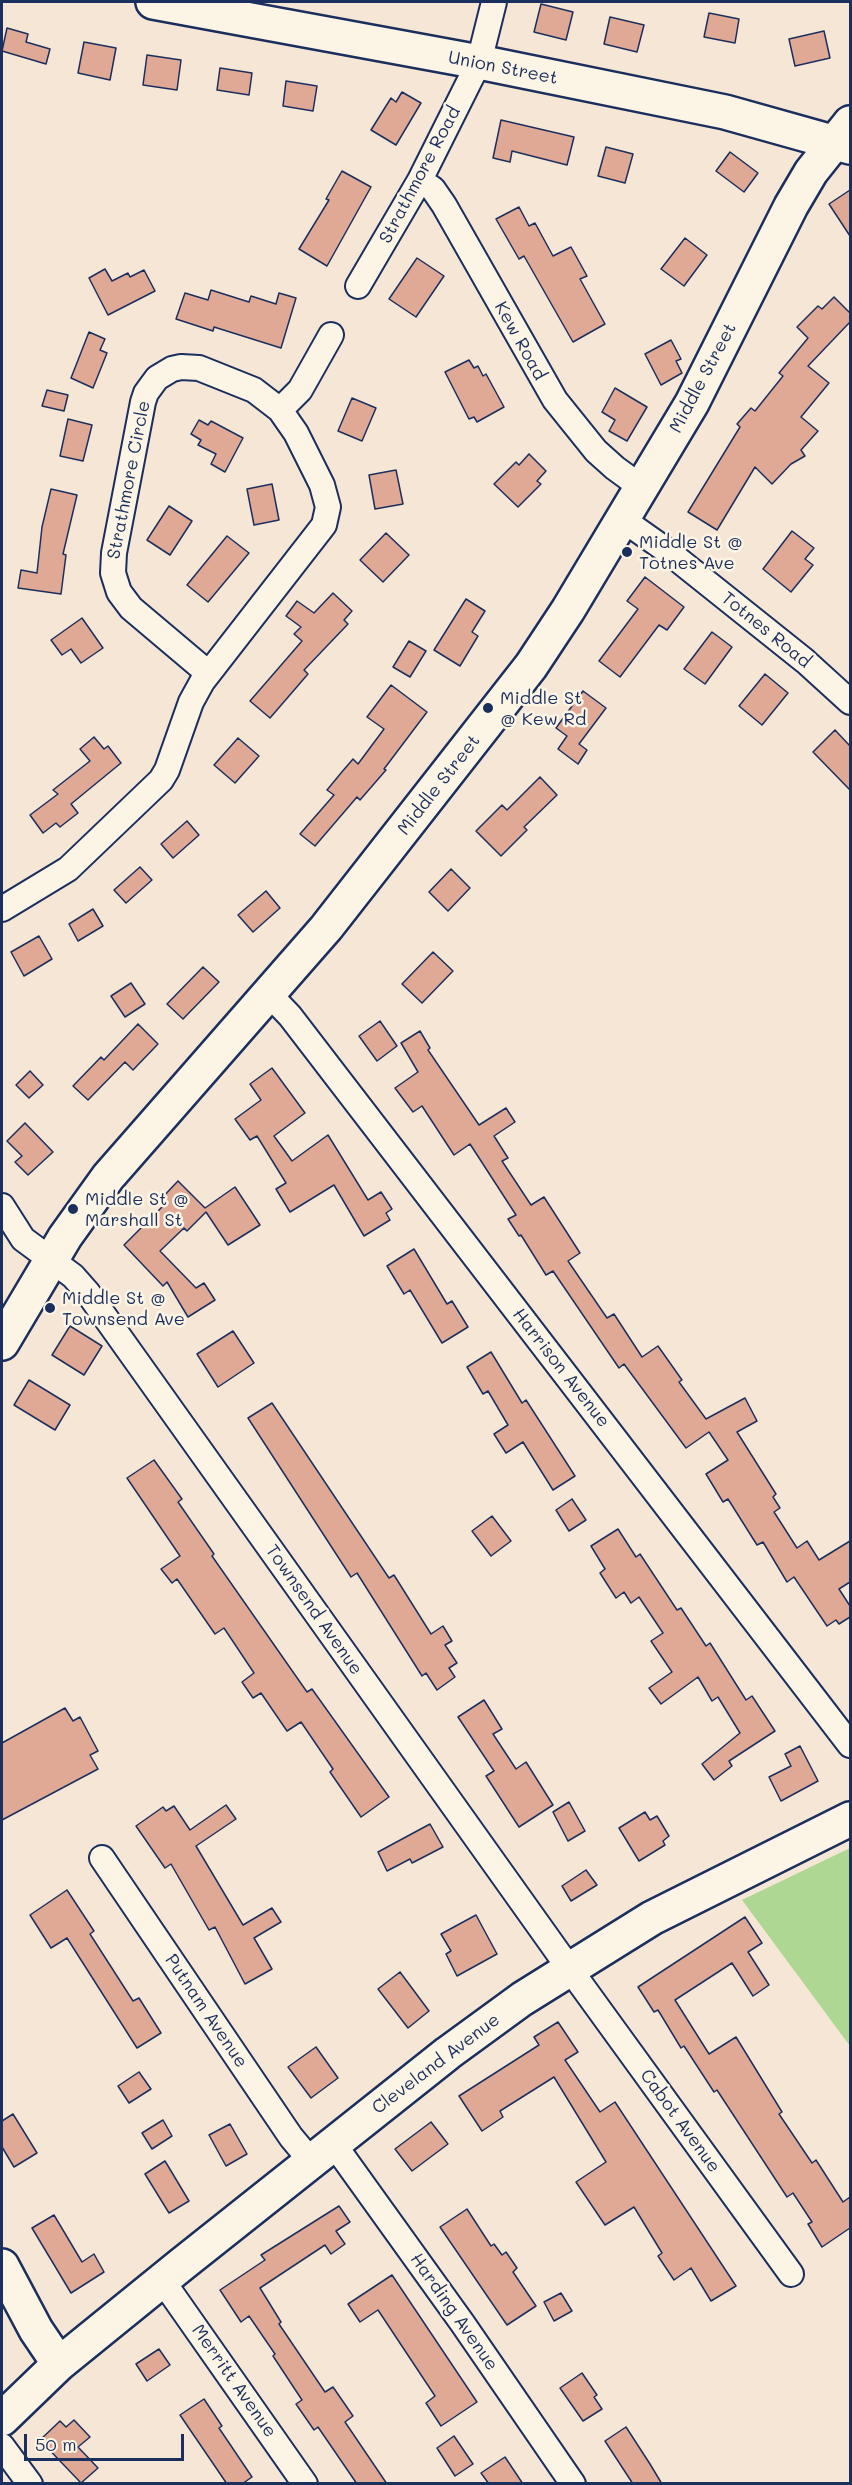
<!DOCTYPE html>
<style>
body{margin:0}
#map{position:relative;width:852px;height:2485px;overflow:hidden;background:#f6e6d5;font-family:Mali,sans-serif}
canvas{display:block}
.frame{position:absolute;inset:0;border:3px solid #1b2f5e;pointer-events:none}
.scale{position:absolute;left:24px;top:2434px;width:160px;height:27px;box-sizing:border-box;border:3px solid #1b2f5e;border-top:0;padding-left:8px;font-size:18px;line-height:21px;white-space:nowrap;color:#1b2f5e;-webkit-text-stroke:4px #fcf5e5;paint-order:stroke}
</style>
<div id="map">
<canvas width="852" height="2485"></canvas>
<div class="frame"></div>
<div class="scale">50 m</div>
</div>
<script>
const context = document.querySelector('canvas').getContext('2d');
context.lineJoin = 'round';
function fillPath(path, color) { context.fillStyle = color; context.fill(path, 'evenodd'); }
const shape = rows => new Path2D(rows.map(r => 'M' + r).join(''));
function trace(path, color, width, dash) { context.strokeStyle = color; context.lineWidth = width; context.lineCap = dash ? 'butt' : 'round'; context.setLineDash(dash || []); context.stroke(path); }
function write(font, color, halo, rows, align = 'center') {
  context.font = font + ' Mali,sans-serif'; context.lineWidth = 5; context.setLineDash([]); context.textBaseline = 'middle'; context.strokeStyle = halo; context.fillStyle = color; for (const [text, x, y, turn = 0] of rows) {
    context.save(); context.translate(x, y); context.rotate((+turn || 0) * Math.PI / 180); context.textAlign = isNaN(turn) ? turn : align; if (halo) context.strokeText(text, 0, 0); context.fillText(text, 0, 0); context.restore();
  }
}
const green = shape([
 [850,1848,850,2046,742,1900]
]);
const building = shape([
 [541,4,573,12,566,40,534,32,541,4],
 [709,13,739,19,735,43,704,37,709,13],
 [610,17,644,25,637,52,604,44,610,17],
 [7,28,28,34,26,42,50,49,46,64,2,51,7,28],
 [824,31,830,58,795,66,789,39,824,31],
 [84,42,116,48,110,80,78,73,84,42],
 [147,55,181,60,177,90,143,85,147,55],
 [220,68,252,73,249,95,217,90,220,68],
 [286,81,317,86,313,111,283,106,286,81],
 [402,92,421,103,396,145,371,130,391,98,396,102,402,92],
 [501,120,574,137,567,165,512,151,510,162,493,158,501,120],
 [606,147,633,154,625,183,598,176,606,147],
 [730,152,758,173,744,192,716,171,730,152],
 [342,171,371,187,327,266,299,249,329,200,326,199,342,171],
 [850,190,850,236,829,204,850,190],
 [519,207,529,226,535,223,553,256,571,247,587,276,580,279,605,324,573,342,524,256,519,259,496,219,519,207],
 [685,238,707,255,684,286,661,269,685,238],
 [417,258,444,276,416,317,389,299,417,258],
 [105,269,112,281,128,273,130,277,144,270,155,291,108,315,89,278,105,269],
 [211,290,249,302,251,296,276,304,279,293,296,298,281,348,214,327,213,331,176,319,185,293,208,300,211,290],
 [834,297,850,313,850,322,808,366,829,383,801,417,818,431,801,450,805,456,791,464,772,484,755,467,717,530,688,512,740,427,737,424,751,408,755,411,783,376,779,373,808,338,797,327,818,306,822,309,834,297],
 [89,332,105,339,100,350,107,353,93,388,71,378,89,332],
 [671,340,681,359,676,361,682,373,661,385,645,354,671,340],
 [469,360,474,368,478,366,483,376,486,374,504,407,477,422,474,417,469,419,445,372,469,360],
 [615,388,647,407,627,441,609,431,615,420,602,412,615,388],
 [47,390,68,395,64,411,42,406,47,390],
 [352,398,376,408,362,441,338,431,352,398],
 [68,419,92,425,83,461,60,456,68,419],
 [199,420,208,425,211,421,243,438,225,472,211,464,216,454,198,445,201,440,191,434,199,420],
 [529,454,546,471,537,481,541,484,518,507,494,484,516,462,519,465,529,454],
 [396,470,403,504,375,509,369,475,396,470],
 [272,484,279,520,254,525,247,489,272,484],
 [51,489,77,495,63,554,66,555,61,594,18,588,21,570,37,573,42,527,51,489],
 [169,506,192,521,170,555,147,540,169,506],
 [792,531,814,548,805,559,813,565,791,592,763,569,792,531],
 [386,533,409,555,383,582,360,560,386,533],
 [227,536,249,553,208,602,187,585,227,536],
 [645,577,684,607,667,630,659,625,620,677,599,661,638,609,627,601,645,577],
 [333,593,352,611,344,620,348,624,304,670,308,674,270,718,250,701,302,641,294,634,301,627,286,616,297,601,314,613,333,593],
 [466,599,485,611,472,632,478,636,460,666,434,650,466,599],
 [82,618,103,648,81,663,71,649,62,655,51,640,82,618],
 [712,632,732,647,705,684,684,669,712,632],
 [409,641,426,651,410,677,393,667,409,641],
 [765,674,788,693,762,725,739,706,765,674],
 [391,685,427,712,384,769,386,770,360,800,357,797,315,846,300,834,334,795,327,790,341,773,353,759,358,764,384,729,367,717,391,685],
 [583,691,606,708,579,744,587,750,578,764,558,749,567,736,556,728,583,691],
 [835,730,850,746,850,790,813,752,835,730],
 [94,737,104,749,108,746,121,763,71,804,78,813,60,827,56,823,43,833,30,815,58,794,53,790,90,761,80,749,94,737],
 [238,738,259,756,235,783,214,765,238,738],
 [540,777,557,795,524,827,527,830,501,856,476,831,502,805,507,810,540,777],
 [187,821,199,835,173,858,161,844,187,821],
 [140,867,152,880,126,903,114,890,140,867],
 [451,869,470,888,448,911,429,892,451,869],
 [266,891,280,908,253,932,238,915,266,891],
 [93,909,103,926,78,941,69,924,93,909],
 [39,936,52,959,24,976,11,952,39,936],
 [433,952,453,971,422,1003,402,984,433,952],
 [203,967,219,982,183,1019,167,1004,203,967],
 [131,983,145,1004,125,1017,111,996,131,983],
 [380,1021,397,1046,377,1061,359,1036,380,1021],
 [138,1024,158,1044,133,1070,125,1062,88,1100,73,1086,101,1057,104,1060,138,1024],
 [420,1031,430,1048,428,1050,479,1125,506,1108,515,1122,494,1136,508,1158,502,1161,531,1205,544,1197,580,1253,568,1261,607,1318,614,1314,642,1357,658,1346,682,1380,679,1382,706,1419,745,1398,757,1421,737,1432,776,1494,773,1497,780,1508,774,1512,797,1548,807,1541,819,1560,850,1541,850,1582,839,1589,850,1606,850,1617,839,1624,836,1620,827,1626,794,1577,787,1582,763,1542,757,1545,728,1499,723,1502,706,1474,728,1460,709,1432,686,1448,624,1364,619,1368,553,1271,546,1275,521,1235,519,1236,508,1219,516,1215,470,1144,454,1155,422,1106,413,1112,395,1088,418,1072,401,1043,420,1031],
 [272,1068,305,1113,274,1136,292,1161,328,1135,368,1200,381,1192,392,1209,386,1213,390,1220,364,1236,334,1185,290,1212,276,1189,286,1183,257,1136,250,1140,235,1119,261,1100,250,1084,272,1068],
 [30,1071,43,1085,29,1098,16,1085,30,1071],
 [25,1123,53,1152,28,1175,15,1162,22,1156,7,1141,25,1123],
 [178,1181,205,1208,235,1187,260,1225,228,1245,206,1212,187,1231,184,1228,160,1251,196,1288,204,1283,215,1300,188,1317,167,1282,163,1286,124,1245,163,1206,158,1202,178,1181],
 [414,1249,447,1304,452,1301,468,1327,442,1343,410,1290,404,1294,387,1266,414,1249],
 [70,1326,102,1346,84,1375,52,1355,70,1326],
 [233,1331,254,1363,218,1387,197,1354,233,1331],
 [491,1352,522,1403,526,1400,575,1476,553,1490,523,1442,506,1453,494,1434,508,1425,488,1391,483,1394,467,1367,491,1352],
 [29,1380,70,1405,55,1430,14,1405,29,1380],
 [272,1403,389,1578,394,1575,431,1634,443,1626,452,1641,445,1645,457,1663,449,1668,455,1677,437,1690,426,1673,422,1676,357,1573,351,1577,248,1418,272,1403],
 [154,1460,182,1499,178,1502,214,1554,212,1556,307,1692,312,1689,389,1797,361,1817,330,1772,333,1769,301,1722,287,1731,261,1693,253,1698,242,1682,254,1673,224,1628,215,1634,177,1579,172,1583,161,1569,180,1556,127,1478,154,1460],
 [572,1499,586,1520,569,1531,556,1510,572,1499],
 [492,1516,511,1541,491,1556,472,1531,492,1516],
 [618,1529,636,1557,640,1554,677,1610,681,1608,706,1646,710,1643,746,1700,752,1696,775,1731,729,1761,732,1766,714,1780,702,1764,740,1733,718,1697,712,1701,698,1677,661,1704,649,1688,672,1672,651,1641,663,1633,639,1597,631,1603,624,1592,616,1598,600,1573,605,1569,591,1546,618,1529],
 [484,1700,502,1729,493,1734,516,1769,526,1762,553,1805,519,1827,486,1776,494,1771,458,1717,484,1700],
 [65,1708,73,1721,80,1717,98,1751,90,1755,98,1769,2,1820,2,1743,65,1708],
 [800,1746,818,1781,781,1801,769,1777,791,1766,785,1754,800,1746],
 [569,1802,585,1831,568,1841,553,1812,569,1802],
 [226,1805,236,1819,196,1846,243,1925,272,1908,281,1922,254,1938,272,1969,245,1984,215,1927,209,1930,171,1864,165,1868,136,1826,163,1807,166,1811,174,1806,190,1830,226,1805],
 [645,1812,650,1820,657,1816,669,1836,663,1841,665,1845,639,1861,619,1828,645,1812],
 [430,1824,443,1847,412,1863,410,1859,387,1871,378,1852,430,1824],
 [586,1870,597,1885,571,1901,562,1886,586,1870],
 [67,1890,94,1931,90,1934,133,2001,139,1998,161,2033,137,2048,67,1938,51,1948,30,1915,67,1890],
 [476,1915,497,1954,457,1976,446,1954,451,1951,441,1934,476,1915],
 [745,1917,762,1943,748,1952,769,1985,753,1996,732,1963,675,2000,709,2054,736,2037,782,2112,779,2114,812,2163,816,2160,843,2202,850,2197,850,2228,822,2247,808,2224,812,2222,793,2193,787,2197,717,2090,714,2092,684,2046,681,2048,658,2010,654,2012,638,1987,745,1917],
 [400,1972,429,2011,408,2028,378,1989,400,1972],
 [558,2022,578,2052,565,2060,600,2112,615,2102,736,2286,711,2301,691,2268,674,2280,658,2256,662,2253,634,2207,605,2225,576,2182,606,2162,554,2077,500,2111,503,2117,482,2131,459,2096,539,2045,534,2037,558,2022],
 [316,2047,338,2078,311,2098,288,2067,316,2047],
 [139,2072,151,2089,129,2103,118,2086,139,2072],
 [13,2114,37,2153,14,2167,2,2147,2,2121,13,2114],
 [163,2120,172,2136,152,2149,142,2133,163,2120],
 [431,2122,448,2144,412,2171,395,2149,431,2122],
 [230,2124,247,2154,226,2166,209,2135,230,2124],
 [165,2161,189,2201,169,2213,145,2174,165,2161],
 [339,2206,350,2222,336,2231,345,2244,331,2254,325,2245,260,2288,281,2322,279,2324,325,2392,333,2387,353,2416,345,2422,387,2484,357,2484,318,2427,314,2430,296,2404,302,2400,273,2356,275,2354,249,2316,241,2322,220,2290,265,2260,261,2255,339,2206],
 [467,2209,491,2246,494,2244,502,2255,506,2252,517,2268,513,2272,536,2306,507,2325,440,2227,467,2209],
 [54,2215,82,2262,94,2254,104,2272,71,2293,32,2228,54,2215],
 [392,2275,477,2402,441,2426,426,2403,435,2396,378,2310,360,2322,348,2304,392,2275],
 [561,2293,572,2311,554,2321,544,2302,561,2293],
 [159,2349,170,2365,147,2381,136,2364,159,2349],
 [582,2373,597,2395,594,2397,602,2409,583,2421,560,2388,582,2373],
 [204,2399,222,2426,219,2428,252,2477,242,2484,227,2484,180,2415,204,2399],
 [74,2420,90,2437,78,2447,98,2468,81,2483,40,2440,60,2421,66,2427,74,2420],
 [626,2427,650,2464,662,2484,633,2484,605,2441,626,2427],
 [454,2436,473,2464,455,2476,437,2448,454,2436],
 [505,2457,523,2484,489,2484,481,2473,505,2457]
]);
const street = shape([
 [420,180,433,189,444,205,555,400,596,451,615,468,641,487],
 [358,286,420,180,479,62,494,2],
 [280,410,300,390,331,335],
 [622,519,666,550,805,661,850,702],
 [2,909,68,869,161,780,167,770,191,702,202,682,324,525,328,507,322,485,296,433,280,410,254,390,199,368,181,367,172,369,157,378,146,393,143,402,114,553,113,573,119,592,131,608,208,673],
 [269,994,290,1016,850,1745],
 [2,1206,23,1239,73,1276,88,1293,569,1968,791,2274],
 [102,1858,291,2137,311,2161],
 [333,2143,463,2324,573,2484],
 [162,2280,305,2484],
 [2,2446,30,2484]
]);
const secondary = shape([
 [153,2,479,62,725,112,850,147],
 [2,1343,65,1237,108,1177,326,928,531,666,568,610,692,403,791,206,811,172,850,123],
 [2,2266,36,2330,59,2364],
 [2,2419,59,2364,181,2265,448,2053,522,1999,652,1918,850,1819]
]);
const markers = [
 [627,552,6,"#1b2f5e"],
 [488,708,6,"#1b2f5e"],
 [73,1209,6,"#1b2f5e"],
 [50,1308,6,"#1b2f5e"]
];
const streetNames = [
 ["Union Street",503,68,11],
 ["Strathmore Road",420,175,-62],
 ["Kew Road",520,341,61],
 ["Middle Street",703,378,-62],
 ["Strathmore Circle",129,480,-79],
 ["Totnes Road",766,630,39],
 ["Middle Street",439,785,-52],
 ["Harrison Avenue",561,1368,52],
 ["Townsend Avenue",314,1610,55],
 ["Putnam Avenue",206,2011,56],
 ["Cleveland Avenue",436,2064,-37],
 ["Cabot Avenue",680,2121,54],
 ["Harding Avenue",454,2312,55],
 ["Merritt Avenue",234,2381,55]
];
const poiNames = [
 ["Middle St @",639,542],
 ["Totnes Ave",639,563],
 ["Middle St",500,698],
 ["@ Kew Rd",500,719],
 ["Middle St @",85,1199],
 ["Marshall St",85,1220],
 ["Middle St @",62,1298],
 ["Townsend Ave",62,1319]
];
fillPath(green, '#aed794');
fillPath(building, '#dfa995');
trace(building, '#1b2f5e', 1.5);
trace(street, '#1b2f5e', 28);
trace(secondary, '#1b2f5e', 38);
trace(street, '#fcf5e5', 24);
trace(secondary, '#fcf5e5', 33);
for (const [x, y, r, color] of markers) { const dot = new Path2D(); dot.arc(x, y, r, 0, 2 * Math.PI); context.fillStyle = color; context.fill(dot); trace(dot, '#fcf5e5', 2); }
write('18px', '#1b2f5e', '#fcf5e5', streetNames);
write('18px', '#1b2f5e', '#fcf5e5', poiNames, 'left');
</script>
